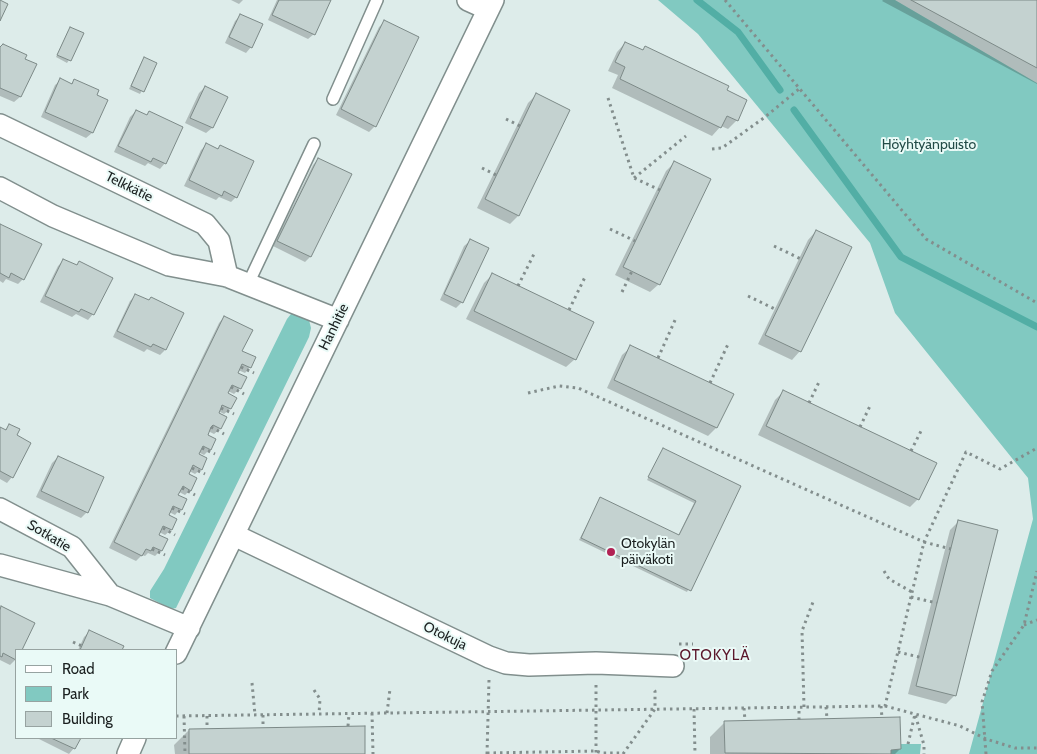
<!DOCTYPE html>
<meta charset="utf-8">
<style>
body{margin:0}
#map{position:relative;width:1037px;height:754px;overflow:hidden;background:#ddecea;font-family:Cabin,sans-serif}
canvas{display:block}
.legend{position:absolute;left:15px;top:649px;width:162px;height:90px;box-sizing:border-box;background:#eafaf7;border:1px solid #97a3a1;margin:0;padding:6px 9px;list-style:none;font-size:15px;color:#1b2020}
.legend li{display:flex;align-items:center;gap:10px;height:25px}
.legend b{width:25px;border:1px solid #97a3a1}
</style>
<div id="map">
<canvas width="1037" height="754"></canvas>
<ul class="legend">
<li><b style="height:6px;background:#fff"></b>Road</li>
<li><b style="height:14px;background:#81c9c1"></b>Park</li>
<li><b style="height:14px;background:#c4d2d0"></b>Building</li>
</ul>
</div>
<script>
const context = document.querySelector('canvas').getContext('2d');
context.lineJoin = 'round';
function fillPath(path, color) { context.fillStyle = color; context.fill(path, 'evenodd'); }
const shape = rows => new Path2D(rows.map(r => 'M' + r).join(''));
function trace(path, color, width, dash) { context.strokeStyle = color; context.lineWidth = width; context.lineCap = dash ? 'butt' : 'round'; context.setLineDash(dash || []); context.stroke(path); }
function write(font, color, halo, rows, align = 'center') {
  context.font = font + ' Cabin,sans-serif'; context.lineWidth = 4; context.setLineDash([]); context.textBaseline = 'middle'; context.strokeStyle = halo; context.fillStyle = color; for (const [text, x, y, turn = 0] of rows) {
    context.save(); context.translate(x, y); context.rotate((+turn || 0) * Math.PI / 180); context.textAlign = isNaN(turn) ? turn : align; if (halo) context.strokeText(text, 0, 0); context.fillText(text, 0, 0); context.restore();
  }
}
const green = shape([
 [658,0,895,0,1037,83,1037,754,969,754,1033,519,1028,478,895,313,870,243,698,34],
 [295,313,309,320,311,328,309,337,176,608,171,609,150,598,150,591,164,569,287,319,291,314],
 [901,744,921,744,920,754,891,754,891,750,901,749]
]);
const shadow = shape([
 [231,0,243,0,239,4],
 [277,0,329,0,314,34,308,39,268,20],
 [883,0,1037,0,1037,84,882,1],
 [241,15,251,47,246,53,225,43,235,21],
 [385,21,375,126,369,132,336,115,379,27],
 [68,31,69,60,67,63,56,57],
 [625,43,642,51,645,48,746,101,737,120,728,129,721,126,712,136,612,88,618,75,608,71,617,52],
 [0,48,35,65,20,97,14,102,0,96],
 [142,61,156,64,140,94,129,89],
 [61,80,71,84,75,81,95,95,106,100,92,133,86,138,41,117,55,85],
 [205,87,226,97,212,128,206,133,185,123,199,93],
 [536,95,518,216,510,224,477,208,528,103],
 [136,111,165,163,160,169,148,163,145,166,114,152,130,117],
 [206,145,217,150,220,146,236,197,231,202,219,197,216,200,184,186,201,150],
 [318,159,310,257,305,262,273,246,313,165],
 [674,163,659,284,650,292,615,275,666,171],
 [0,225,23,279,18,284,6,279,3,283,0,281],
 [816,231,800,351,792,360,758,344,808,240],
 [470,241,462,302,456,308,440,300,464,246],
 [64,260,76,266,79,263,93,314,88,320,76,314,72,317,40,302,58,266],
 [492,275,575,359,566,367,466,319,484,283],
 [136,295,148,301,151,298,165,350,160,355,147,349,144,352,113,337,130,301],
 [224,317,250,367,245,373,238,370,237,373,240,388,234,394,228,391,226,394,235,398,230,409,224,414,218,411,217,414,225,418,220,429,214,434,208,431,206,435,210,449,204,455,198,452,201,469,195,474,189,471,187,475,190,490,185,495,179,492,177,496,185,500,180,509,175,515,169,512,167,516,176,520,171,530,165,535,159,532,158,536,166,540,161,550,155,556,148,553,145,556,142,555,136,561,109,548,219,323],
 [631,347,732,395,716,428,708,436,607,388,622,355],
 [783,392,918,499,910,507,758,435,775,400],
 [9,426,15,436,12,477,7,483,0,479,0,429,4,431],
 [663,449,740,486,687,592,579,540,600,499,678,536,694,503,647,480],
 [58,457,87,512,81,518,36,497,52,463],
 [959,521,955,695,946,704,908,694,950,530],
 [2,608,34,623,20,650,16,650,16,659,10,665,0,660,0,609],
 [90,631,122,646,120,650,78,650,84,637],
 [725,722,900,749,895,754,710,754,710,737],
 [189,730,364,754,175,754,174,745],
 [37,738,79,738,74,748,69,754]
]);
const stream = shape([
 [697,0,738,32,780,90],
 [794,110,901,257,1037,327]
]);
const building = shape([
 [0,0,8,4,0,21,0,0],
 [279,0,331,0,315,35,272,15,279,0],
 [911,0,1037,0,1037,68,911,0],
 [240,14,263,24,252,48,229,37,240,14],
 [384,20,419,37,376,127,341,109,384,20],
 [70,27,84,33,71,61,57,55,70,27],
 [625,42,643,50,645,46,729,86,727,90,747,100,738,121,727,116,721,128,620,79,625,67,615,62,625,42],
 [3,44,27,55,25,59,37,64,21,97,0,88,0,47,3,44],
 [144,57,157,63,144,92,131,86,144,57],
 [60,78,72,84,74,79,99,90,97,95,108,100,93,133,45,112,60,78],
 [205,86,228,97,213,128,190,118,205,86],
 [536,93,570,110,519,216,485,199,536,93],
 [136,110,147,115,149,111,183,127,166,164,153,158,151,162,118,146,136,110],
 [206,143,218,149,220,145,254,161,237,198,224,191,222,196,189,180,206,143],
 [318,158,352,174,311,257,277,241,318,158],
 [674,161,711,179,660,285,623,267,674,161],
 [0,224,42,244,24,280,11,273,9,278,0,273,0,224],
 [816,230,852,247,801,352,765,335,816,230],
 [470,239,489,248,463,303,444,294,470,239],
 [63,259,77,265,79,261,113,278,94,315,81,309,79,312,45,296,63,259],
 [492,273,594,322,576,360,474,311,492,273],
 [135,294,149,300,151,297,184,313,166,350,153,344,151,347,117,331,135,294],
 [224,316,253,330,242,351,256,357,251,368,242,364,238,373,247,377,241,389,232,385,228,393,237,398,231,409,222,405,221,408,219,413,227,417,221,429,213,425,211,427,208,435,216,439,211,450,203,446,199,454,207,458,202,470,193,465,189,474,197,478,191,491,183,486,182,488,178,495,187,499,182,510,173,506,169,515,177,519,172,530,163,526,159,535,168,539,162,551,153,547,151,551,146,549,142,556,114,542,224,316],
 [630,345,734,394,717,428,614,380,630,345],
 [783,390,937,463,919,500,766,426,783,390],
 [9,424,20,429,17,435,31,443,13,478,0,471,0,427,6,430,9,424],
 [663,448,741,486,691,591,581,538,600,497,679,535,696,501,648,477,663,448],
 [58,456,104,477,88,513,41,491,58,456],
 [958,520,998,530,956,696,916,686,958,520],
 [1,606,35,623,22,650,16,650,16,660,3,653,2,657,0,656,0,610,1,606],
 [89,630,124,646,122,650,80,650,89,630],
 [900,717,901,749,891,750,891,754,725,753,724,721,900,717],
 [365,726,365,754,189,754,189,729,365,726],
 [51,738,81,738,75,749,51,738]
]);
const path = shape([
 [725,0,926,239,1037,303],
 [608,98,634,178,660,190],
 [506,119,520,126],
 [712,149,722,148,765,117,799,89],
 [482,168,496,175],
 [634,178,686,136],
 [610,229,635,241],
 [774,246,801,259],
 [518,286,535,252],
 [622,292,632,271],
 [748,296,777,310],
 [569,310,586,275],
 [658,358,676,318],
 [241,367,254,373],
 [710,383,729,342],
 [231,387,244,394],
 [528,393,559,386,578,388,924,542,966,452,1000,469,1037,448],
 [809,403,819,382],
 [221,408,234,414],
 [211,427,224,434],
 [860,427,870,406],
 [202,448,215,454],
 [911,451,921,431],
 [192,468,205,474],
 [182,488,195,495],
 [172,508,185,514],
 [163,528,175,535],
 [152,549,165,555],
 [884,571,889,579,912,592],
 [911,597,937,603],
 [1024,625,1037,620],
 [73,642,82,646],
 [679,644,693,644],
 [898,652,923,658],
 [252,683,255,715],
 [596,685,596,754],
 [314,690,320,699,319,714],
 [881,706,882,718],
 [885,706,960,726,986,739,1015,748,1037,748],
 [804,707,802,631,813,602],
 [826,707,827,719],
 [744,708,745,721],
 [694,709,695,754],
 [372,713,373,754],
 [387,713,390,689],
 [263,715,263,728],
 [176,716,885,706,924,542,951,549],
 [184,716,185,754],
 [207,716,207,729],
 [799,720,799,707],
 [348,726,349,714],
 [908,744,915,714,924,745,924,754],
 [487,753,596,751,602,753,624,753],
 [487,754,489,680],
 [623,754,655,709,655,691,653,688],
 [986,754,982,702,992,671,1024,625,1037,571]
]);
const service = shape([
 [333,99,377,0],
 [248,284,314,144]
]);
const minor = shape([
 [468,0,488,9],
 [0,125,205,224,219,241,227,276],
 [0,188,53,216,169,265,227,276,338,320],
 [0,509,72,547,110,595],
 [234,535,489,657,506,663,529,665,596,663,673,666],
 [0,565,110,595,189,628],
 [176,653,493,0],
 [128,754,135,738]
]);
const markers = [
 [611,552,5,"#b22254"]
];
const parkNames = [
 ["Höyhtyänpuisto",929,145]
];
const streetNames = [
 ["Telkkätie",129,187,26],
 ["Hanhitie",334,327,-64],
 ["Sotkatie",49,536,31],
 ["Otokuja",445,636,26]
];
const poiNames = [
 ["Otokylän",621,544],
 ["päiväkoti",621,560]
];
const neighbourhoodNames = [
 ["OTOKYLÄ",715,656]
];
fillPath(green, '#81c9c1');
fillPath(shadow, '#0003');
trace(stream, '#52aea5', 7);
fillPath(building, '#c4d2d0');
trace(building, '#7c8987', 1);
trace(service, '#818f8d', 14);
trace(minor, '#818f8d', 24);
trace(path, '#838e8d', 3, [2.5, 4]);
trace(service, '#fff', 11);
trace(minor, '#fff', 21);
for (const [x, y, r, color] of markers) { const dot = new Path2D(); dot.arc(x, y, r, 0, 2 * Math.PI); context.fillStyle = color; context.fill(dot); trace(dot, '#eafaf7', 2); }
write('14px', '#224b47', '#eafaf7', parkNames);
write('14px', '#1b2020', '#eafaf7', streetNames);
write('14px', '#1b2020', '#eafaf7', poiNames, 'left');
context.letterSpacing = '1px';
write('15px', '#5b172b', '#eafaf7', neighbourhoodNames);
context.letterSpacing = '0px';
</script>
